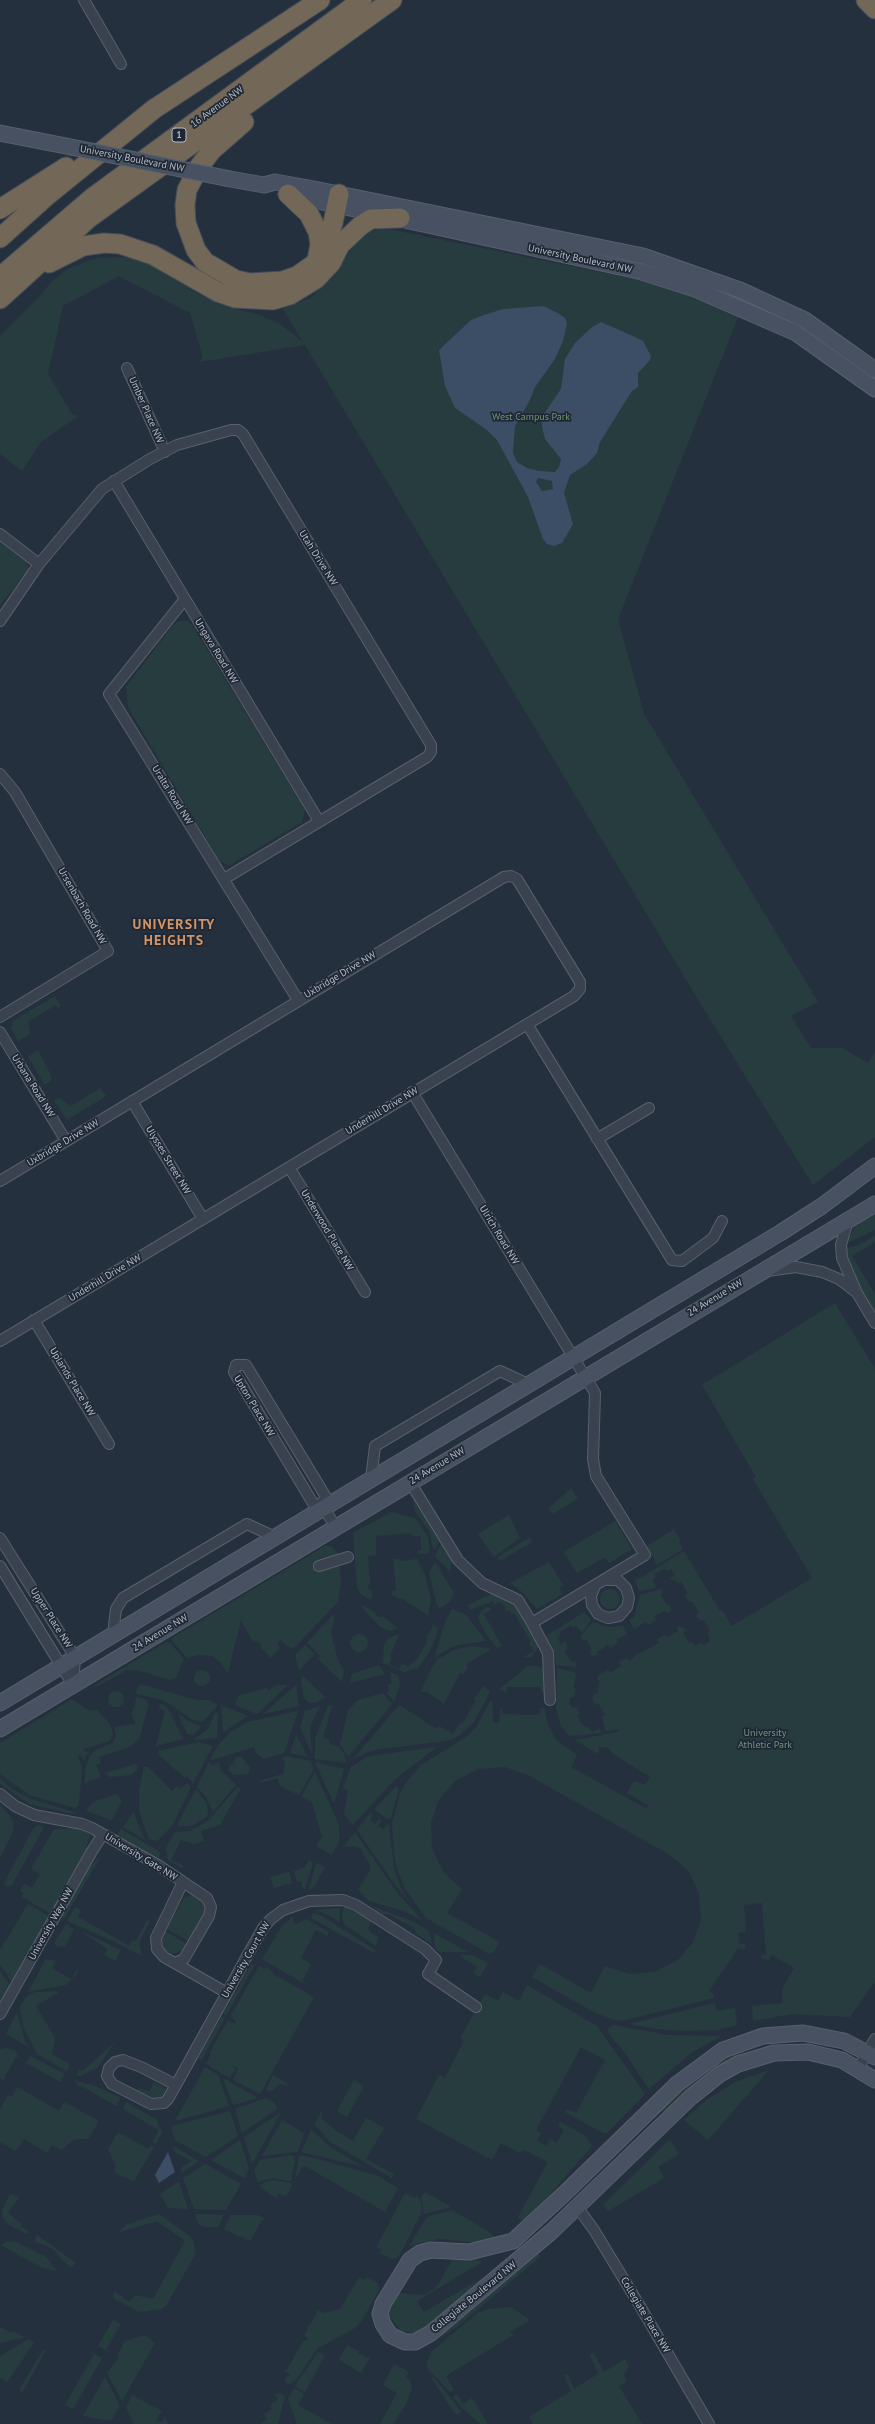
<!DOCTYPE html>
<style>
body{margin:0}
canvas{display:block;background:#25303e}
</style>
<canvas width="875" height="2424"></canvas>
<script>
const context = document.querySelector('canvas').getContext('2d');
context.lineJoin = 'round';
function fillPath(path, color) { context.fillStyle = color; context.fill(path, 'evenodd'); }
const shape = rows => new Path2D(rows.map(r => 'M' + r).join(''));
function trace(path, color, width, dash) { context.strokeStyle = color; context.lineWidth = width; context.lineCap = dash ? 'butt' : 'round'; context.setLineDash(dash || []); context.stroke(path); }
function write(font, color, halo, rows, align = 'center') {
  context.font = font + ' "PT Sans",sans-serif'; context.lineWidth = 3.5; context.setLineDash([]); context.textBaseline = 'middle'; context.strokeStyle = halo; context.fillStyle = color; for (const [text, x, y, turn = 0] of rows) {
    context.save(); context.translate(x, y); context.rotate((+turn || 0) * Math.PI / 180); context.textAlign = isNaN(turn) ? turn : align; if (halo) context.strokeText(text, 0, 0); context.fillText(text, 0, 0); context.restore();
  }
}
const green = shape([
 [384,228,693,291,739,315,618,619,644,714,818,1002,791,1016,811,1048,842,1048,868,1063,875,1051,875,1137,813,1185,700,1003,305,345,199,362,203,358,190,313,119,276,63,306,48,374,72,414,78,416,41,442,22,471,0,454,0,336,40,296,51,282,67,269,96,258,121,257,135,259,148,264,198,294,227,307,257,314,279,323,303,342,283,309,310,298,334,276,352,248,366,233],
 [0,541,27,562,29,569,0,605],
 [180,621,188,621,192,625,305,810,302,822,230,865,220,862,128,707,126,687,174,624],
 [55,996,61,1006,58,1008,56,1005,28,1022,30,1034,18,1041,11,1028,13,1021],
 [38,1050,52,1077,50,1082,44,1084,28,1057],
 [100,1088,106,1096,67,1120,54,1100,60,1098,71,1106],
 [875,1211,875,1230,847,1243,856,1224],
 [875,1236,875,1242,852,1256,875,1294,875,1311,847,1265,846,1251,847,1248,859,1245],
 [835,1303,875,1369,875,1982,850,2017,792,2014,753,2021,752,2006,782,2003,783,1987,794,1968,772,1955,769,1960,761,1958,761,1955,766,1954,762,1903,744,1905,746,1932,738,1933,739,1944,744,1944,746,1947,743,1950,738,1948,709,1991,713,1994,714,1998,621,2021,611,2019,592,2011,532,1977,540,1964,591,1993,605,1966,629,1974,655,1972,678,1960,693,1942,701,1920,699,1893,688,1870,668,1854,528,1775,505,1767,478,1769,455,1781,439,1800,431,1822,432,1849,444,1873,462,1889,447,1913,500,1942,493,1953,491,1952,490,1954,426,1918,405,1889,396,1867,394,1849,392,1824,400,1794,407,1781,421,1765,469,1735,477,1726,490,1701,492,1701,493,1723,499,1723,501,1706,503,1714,540,1715,540,1709,544,1708,548,1724,556,1740,577,1755,571,1767,647,1809,649,1806,627,1793,632,1783,636,1781,645,1785,650,1777,613,1754,607,1747,599,1747,598,1754,575,1740,618,1732,617,1729,607,1731,605,1730,602,1717,605,1715,598,1703,595,1705,592,1699,594,1693,597,1694,600,1681,597,1680,598,1676,608,1670,610,1673,621,1666,619,1662,627,1658,629,1661,636,1656,636,1655,659,1643,657,1639,665,1635,667,1638,678,1631,677,1628,680,1626,686,1630,683,1632,689,1643,693,1642,695,1646,701,1642,704,1645,710,1641,708,1633,710,1631,704,1620,700,1621,696,1614,699,1612,692,1601,689,1602,685,1595,688,1593,681,1582,677,1583,675,1580,672,1581,670,1578,675,1575,671,1569,667,1571,665,1568,654,1575,656,1578,652,1580,656,1587,653,1589,639,1591,635,1581,684,1551,720,1611,722,1610,732,1626,812,1578,753,1479,756,1477,702,1385],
 [571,1488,578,1499,552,1514,548,1509],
 [413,1499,439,1541,435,1549,433,1548,429,1531,415,1511],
 [391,1512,414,1518,418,1522,428,1537,430,1550,427,1554,418,1554,418,1551,421,1551,421,1536,412,1536,412,1533,376,1536,376,1555,368,1556,370,1584,368,1585,369,1590,372,1590,372,1600,362,1595,357,1588,353,1533],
 [509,1515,520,1538,494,1557,478,1534],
 [615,1521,632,1549,609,1563,605,1557,577,1573,564,1552],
 [674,1529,681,1541,679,1542,683,1549,657,1565,647,1546],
 [530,1537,532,1541,529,1544,500,1561,498,1557],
 [441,1544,451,1560,450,1572,435,1556],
 [319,1545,320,1547,117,1669,116,1667],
 [325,1546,331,1546,339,1554,341,1583,338,1602,294,1648,289,1647,281,1640,277,1644,280,1648,271,1658,260,1647,262,1644,252,1640,241,1620,228,1673,220,1662,212,1656,199,1655,187,1658,172,1641,172,1638],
 [393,1559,400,1559,401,1561,417,1559,425,1575,431,1601,428,1615,401,1598,400,1599,392,1595,392,1591,396,1590],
 [435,1562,454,1593,450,1602,440,1608,437,1605,429,1573],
 [549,1562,563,1585,559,1588,562,1594,537,1609,522,1592,510,1583],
 [660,1589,663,1592,660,1594,667,1605,670,1604,671,1611,667,1613,665,1610,654,1617,656,1620,648,1625,646,1622,634,1629,629,1620,634,1617,640,1595],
 '600 1599a10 10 0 1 1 20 0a10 10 0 1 1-20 0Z',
 [491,1594,510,1600,517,1606,540,1646,531,1657,524,1657,534,1651,529,1643,531,1642,514,1613,512,1614,509,1610,507,1612,503,1604,499,1602,495,1605,493,1601,470,1610,468,1605],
 [363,1605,376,1613,375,1615,381,1618,382,1616,398,1628,390,1631,380,1627,361,1606],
 [487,1607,492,1609,484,1614,500,1643,503,1645,497,1648,486,1634,478,1618,481,1611],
 [452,1609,466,1615,486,1641,453,1646,435,1657,444,1625],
 [584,1612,591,1620,582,1633,576,1626,573,1628,571,1625,559,1632,561,1635,557,1638,561,1644,566,1641,567,1650,564,1652,572,1663,575,1661,577,1667,556,1665,554,1654,546,1636],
 [333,1615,335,1615,331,1633,338,1660,344,1671,342,1682,318,1659,320,1656,307,1643],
 [593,1622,608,1627,623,1626,627,1634,616,1640,618,1643,610,1648,608,1645,597,1652,599,1655,592,1656,590,1652,592,1650,586,1639,583,1641,580,1637],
 [431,1623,438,1629,437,1634,429,1653,418,1668,404,1672,383,1663,384,1645,388,1638,399,1634,390,1656,392,1658,389,1664,399,1670,402,1664,408,1667,419,1656,428,1640,426,1638,433,1627],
 '350 1643a9 9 0 1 1 18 0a9 9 0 1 1-18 0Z',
 [166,1642,170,1643,184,1659,176,1678,170,1680,137,1670,127,1670,96,1687,94,1686],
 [305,1645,315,1654,299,1671,295,1655],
 [471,1646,492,1649,466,1664,468,1668,463,1674,460,1673,444,1704,426,1691,425,1693,421,1691,432,1667,438,1659,454,1650],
 [379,1665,385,1674,350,1683,352,1674],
 [528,1666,545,1667,545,1689,542,1694,540,1687,507,1687,506,1693,499,1689],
 [557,1668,576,1673,573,1688,576,1689,574,1697,571,1697,569,1703,573,1708,576,1707,580,1714,577,1716,584,1727,587,1726,593,1732,600,1728,601,1733,569,1736,561,1726,556,1709],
 '194 1678a8 8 0 1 1 16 0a8 8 0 1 1-16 0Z',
 [390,1672,398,1675,400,1685,394,1702,386,1692,389,1691,388,1685,392,1684],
 [303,1676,325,1697,316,1703,309,1703,304,1698,302,1689,301,1679],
 [140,1684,197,1700,208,1700,217,1704,217,1706,202,1722,193,1720,163,1700,137,1694,136,1691],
 [296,1684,299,1706,263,1714,295,1686],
 [277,1685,288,1685,257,1714,235,1705,238,1696,267,1688,268,1691],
 [484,1686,490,1692,474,1722,458,1736,446,1741,373,1750,353,1759,399,1705,435,1728,441,1727,453,1734,461,1722,463,1723,476,1700,474,1699],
 '108 1699a8 8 0 1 1 16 0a8 8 0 1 1-16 0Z',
 [383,1693,392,1704,348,1757,339,1743,341,1742,348,1710,358,1700],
 [137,1697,147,1700,148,1706,139,1739,130,1747,99,1757,101,1763,96,1765,101,1777,85,1783,85,1769,90,1755,96,1750,113,1743,116,1737,114,1727,135,1724,132,1714],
 [72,1699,88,1710,98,1710,110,1725,113,1734,110,1741,83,1749,84,1752,89,1751,84,1761,80,1755,78,1756,82,1769,81,1783,79,1801,78,1806,75,1808,29,1795,0,1774,0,1743],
 [160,1704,165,1705,171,1714,183,1739,156,1746,165,1711,159,1708],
 [221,1705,248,1716,223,1732],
 [328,1705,332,1706,323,1738,330,1740,329,1744,338,1746,344,1753,346,1763,315,1759,315,1739],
 [320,1706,310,1727,312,1754,300,1727,305,1711],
 [298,1711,284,1753,263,1759,256,1753,254,1747,212,1760,210,1759,219,1744,231,1732,247,1722],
 [178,1713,188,1721,201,1726,194,1735,187,1734],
 [215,1713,218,1713,217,1738,193,1740,208,1729],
 [296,1735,308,1757,290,1753],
 [198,1742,213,1746,193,1783,187,1776,185,1778,159,1755,158,1751],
 [437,1747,394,1780,353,1825,344,1814,348,1791,343,1788,351,1767,369,1756],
 [241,1756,250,1768,248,1774,234,1775,228,1770,230,1765,233,1764,235,1758],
 [288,1756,310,1761,314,1769,299,1795,279,1785,278,1778,260,1783,259,1781,283,1774,285,1763,282,1758],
 [209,1762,213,1766,219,1762,220,1769,236,1785,213,1812,206,1797,197,1787],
 [315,1762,344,1769,334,1804],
 [135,1764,138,1765,137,1770,131,1775,110,1777,105,1773],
 [144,1767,148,1767,172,1791,177,1786,180,1789,187,1783,191,1787,172,1826,157,1841,149,1839,139,1811,139,1789],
 [315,1772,339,1825,339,1841,332,1855,316,1846,322,1837,312,1802,301,1797],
 [0,1778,13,1790,29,1798,77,1813,72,1814,29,1804,3,1786,0,1784],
 [396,1786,399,1789,391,1818,387,1819,374,1809],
 [237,1787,241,1788,220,1825,201,1831,204,1841,194,1844,181,1840,171,1860,184,1866,182,1868,168,1860,166,1847,175,1832,190,1831,208,1821],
 [196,1789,207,1804,208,1816,192,1826,178,1826,177,1825],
 [117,1794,122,1801,112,1820,88,1812,87,1809,93,1802],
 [0,1805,7,1812,13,1822,14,1829,0,1858],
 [134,1812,138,1824,145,1840,123,1827],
 [370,1813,373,1815,370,1820,375,1824,379,1819,382,1820,378,1826,384,1829,388,1824,389,1825,394,1869,402,1891,414,1907,395,1885,357,1830],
 [38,1825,43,1826,43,1829,12,1885,8,1887,4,1885,6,1879,33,1829],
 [54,1829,81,1829,87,1831,90,1836,86,1849,50,1913,22,1897,24,1893,20,1891,24,1884,32,1888,40,1874,31,1869],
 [121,1829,157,1850,160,1852,159,1858,117,1835],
 [355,1832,398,1894,423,1921,404,1911,369,1901,358,1889,370,1871,370,1865,360,1848,355,1846,343,1847],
 [101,1856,64,1919,61,1917,89,1867],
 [309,1860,313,1863,304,1891,301,1881,297,1882,294,1871,304,1868],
 [316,1863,325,1867,314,1887,309,1890],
 [289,1872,292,1883,274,1888,270,1877],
 [193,1894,207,1902,205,1912,189,1941,167,1929,183,1899],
 [28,1904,49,1916,12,1982,0,1965,0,1950],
 [344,1906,372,1921,368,1928,370,1932,378,1937,376,1946,345,1925,342,1918],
 [371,1906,414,1922,429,1931,432,1944,417,1934,414,1928,388,1914,382,1914],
 [75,1907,81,1910,78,1917,129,1946,133,1940,136,1941,147,1920,150,1921,139,1942,142,1956,117,1943,67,1921],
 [340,1908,339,1922,327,1914,315,1910],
 [313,1913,322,1916,375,1950,374,1953,311,1918],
 [293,1916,293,1923,296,1924,306,1919,329,1932,327,1936,316,1930,301,1958,311,1964,302,1981,310,1985,301,1982,262,1959,282,1926],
 [66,1924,74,1929,65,1947,56,1946,54,1943],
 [80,1931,121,1950,115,1961,104,1955,108,1949],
 [165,1931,187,1944,183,1950,173,1954,164,1949,162,1938],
 [434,1933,468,1952,440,1952,435,1948],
 [460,1955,473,1955,488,1963,480,1977,473,1973,477,1967,461,1957],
 [46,1959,56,1961,52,1968,71,1979,76,1971,78,1972,66,1985,28,1992],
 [251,1964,254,1966,226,2016,223,2014],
 [259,1966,264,1969,266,1967,273,1972,273,1974,314,1997,260,2094,233,2080,238,2068,229,2064,235,2069,230,2078,206,2064,211,2055,209,2054,228,2020,235,2024,236,2021,230,2017],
 [0,1971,10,1985,0,2002],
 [527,1985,597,2026,645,2094,607,2133,603,2133,565,2112,567,2109,576,2113,605,2060,581,2047,536,2130,541,2133,537,2141,546,2146,550,2139,557,2143,564,2130,558,2126,560,2122,586,2136,592,2146,525,2223,518,2217,548,2162,523,2149,521,2153,501,2143,492,2160,416,2119,439,2075,445,2078,464,2041,460,2038,485,1994,498,2001,503,1992,519,2001],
 [57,1991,58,1993,36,2006,55,2038,52,2054,70,2064,67,2071,37,2054,24,2029,20,2010,20,2006,27,1996,35,1992],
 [715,2003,716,2011,735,2008,737,2025,718,2030,684,2031,657,2029,629,2024],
 [17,2012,25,2041,30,2048,6,2034],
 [222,2016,225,2018,201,2061,198,2059],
 [614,2025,668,2035,721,2036,691,2053,649,2089,625,2053,608,2033,609,2027],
 [115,2042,98,2067,80,2076,76,2075,79,2070,83,2071],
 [8,2048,16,2051,18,2058,16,2057,3,2080,0,2078,0,2049],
 [742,2048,745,2054,721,2067,665,2115,659,2108,708,2066],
 [30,2056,65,2074,60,2082,26,2063],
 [205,2067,218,2075,229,2106,175,2121],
 [769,2070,708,2140,684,2120,704,2102,735,2082],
 [273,2075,288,2084,287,2085,279,2084,272,2091,266,2090],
 [223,2078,258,2098,233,2105],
 [74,2080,95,2086,121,2098,116,2106,80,2085,79,2087],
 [354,2080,364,2086,347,2117,337,2111],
 [154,2082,168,2090,161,2099,154,2100,137,2092,139,2088,149,2091],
 [17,2087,59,2111,64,2102,99,2121,89,2138,73,2140,61,2150,52,2145,47,2153,24,2139,16,2151,0,2142,0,2110,8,2095,12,2097],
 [266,2098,275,2103,277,2109,242,2133,235,2109],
 [126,2102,156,2119,162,2133,156,2144,152,2142,159,2130,123,2109],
 [323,2110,321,2118,335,2130,353,2141,366,2118,384,2128,366,2159,394,2174,392,2178,330,2142,314,2124],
 [230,2111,238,2136,206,2157,175,2140,171,2126],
 [281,2112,278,2118,252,2164,244,2137],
 [282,2120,304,2133,298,2152,262,2156],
 [311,2130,332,2148,362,2166,301,2152],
 [118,2132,148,2149,151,2145,154,2147,134,2181,115,2173,115,2164,108,2149],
 [670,2139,679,2154,658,2167,664,2178,608,2211,603,2205],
 [240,2140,249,2169,244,2178,211,2160],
 [173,2146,199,2161,182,2173,181,2168,191,2161,175,2152],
 [290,2155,294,2156,295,2161,291,2181,272,2178,258,2182,254,2171,260,2160],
 [302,2155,376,2175,398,2188,385,2212,305,2166,302,2167,295,2180,299,2157],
 [205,2164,241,2184,226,2210,194,2209,183,2178],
 [272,2180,291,2183,292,2186,286,2196,279,2193,277,2194,278,2199,261,2188,259,2185],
 [178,2182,179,2182,188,2209,168,2208,160,2194],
 [425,2192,450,2206,449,2208,424,2214,421,2197],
 [10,2193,19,2198,8,2213,22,2224,21,2226,29,2232,27,2234,9,2225,3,2218,2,2211],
 [405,2193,415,2198,417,2195,421,2202,422,2211,402,2251,397,2258,391,2259,380,2253,381,2250,377,2246],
 [452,2210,488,2231,496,2239,484,2243,439,2239,409,2246,427,2217],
 [159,2214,191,2237,194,2243,195,2255,166,2306,161,2309,139,2312,113,2298,114,2291,129,2302,135,2295,153,2299,185,2241,157,2221,117,2233,128,2224],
 [195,2214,224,2215,218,2227,207,2227,199,2225],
 [231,2215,257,2215,265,2219,262,2220,250,2241,224,2229],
 [37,2235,76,2263,70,2268,53,2249,34,2241],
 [8,2241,16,2242,45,2256,57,2271,42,2268,1,2245],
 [539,2253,540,2257,458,2326,440,2338,437,2338],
 [454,2257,474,2258,482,2262,417,2301,424,2312,506,2264,455,2309,416,2334,400,2330,390,2316,390,2308,398,2293,424,2295,436,2288],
 [367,2277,378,2283,379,2290,361,2322,352,2330,318,2348,296,2380,290,2384,286,2383,284,2379,290,2375,284,2370,287,2369,304,2340,307,2341,308,2338,304,2335,317,2313,316,2310,324,2313,340,2309,359,2278,365,2280],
 [511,2307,530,2320,510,2332,513,2335,446,2376,454,2390,450,2392,428,2369,427,2362,432,2351,479,2312,489,2309],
 [113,2320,121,2324,106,2350,98,2346],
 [0,2327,12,2333,13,2331,25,2337,0,2343],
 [145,2335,155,2343,122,2401,107,2373,119,2357,117,2356,125,2341],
 [29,2339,34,2343,7,2382,0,2378,0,2356],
 [347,2345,359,2351,358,2353,367,2358,370,2357,361,2373,339,2360],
 [44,2349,46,2350,22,2393,20,2388],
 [318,2352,324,2355,323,2359,305,2392,295,2386],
 [594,2353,604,2372,625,2359,629,2366,624,2374,626,2382,619,2386,642,2424,533,2424,529,2417,571,2391,564,2375,568,2374,574,2389,598,2374,590,2355],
 [94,2354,102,2358,73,2409,65,2405],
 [394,2364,409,2372,406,2377,410,2380,412,2389,406,2404,393,2424,380,2424,397,2393,383,2385],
 [105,2377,120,2406,111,2421,83,2416],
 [433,2377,446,2392,461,2412,456,2415,431,2378],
 [294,2388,304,2394,298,2405,332,2424,297,2424,288,2399],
 [279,2393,285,2397,278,2424,260,2424,267,2419,264,2414,272,2409,270,2405,278,2400,275,2395],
 [457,2394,463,2404,472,2398,488,2424,480,2424,462,2408,453,2397],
 [132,2395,162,2411,156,2420,162,2423,165,2417,168,2424,134,2424,126,2407]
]);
const water = shape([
 [543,306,558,313,565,318,567,324,563,341,555,359,535,387,529,402,515,426,513,453,517,462,527,468,539,471,555,472,559,467,561,459,545,439,542,427,542,417,561,389,565,359,575,343,591,328,601,322,635,337,643,341,651,356,650,360,638,373,638,387,632,391,600,442,597,453,587,464,570,475,564,493,573,524,562,543,554,546,547,544,543,539,528,497,497,440,487,430,455,408,445,386,439,350,471,320,484,315,503,309],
 [538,478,552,481,553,489,542,491,536,482],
 [168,2152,175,2172,159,2183,155,2175]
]);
const street = shape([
 [84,0,121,64],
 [127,368,165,452],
 [114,481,319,821],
 [0,534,39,564],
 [185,599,109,694,298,1000],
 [0,621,39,564,102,489,150,459,177,445,231,430,238,430,243,434,431,745,431,752,427,757,224,879],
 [0,774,15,792,108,951,0,1017],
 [527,1024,672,1260,682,1261,713,1238,722,1221],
 [0,1032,66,1141],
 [412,1092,595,1393,593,1459,596,1476,645,1555,532,1623,548,1653,550,1700],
 [132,1101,203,1219],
 [597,1139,649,1108],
 [289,1167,365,1292],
 [0,1181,504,877,511,876,517,879,580,982,580,989,574,996,0,1341],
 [848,1220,841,1245,842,1258,857,1293,875,1323],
 [767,1271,796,1267,822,1272,839,1279,856,1292],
 [34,1320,109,1444],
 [236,1365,246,1365,326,1497,321,1504,314,1505,234,1372,236,1365],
 [371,1479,375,1446,500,1371,528,1384],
 [410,1482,458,1560,482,1583,518,1600,532,1623],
 [321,1504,336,1527],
 [0,1538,75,1657,73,1686],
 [0,1566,73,1685],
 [319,1566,348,1557],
 [595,1586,591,1596,592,1605,598,1614,608,1618,619,1616,627,1607,629,1598,626,1588,618,1580,605,1580],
 [113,1634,116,1609,123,1598,247,1524,275,1537],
 [0,1794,15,1806,34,1815,82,1824,92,1828,158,1865,207,1898,211,1907,209,1916,184,1959,175,1963],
 [183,1882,156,1938,157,1949,164,1957,227,1993],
 [0,2014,92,1851,103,1834],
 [858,2069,875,2039],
 [176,2085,141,2067,123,2060,115,2062,109,2068,107,2076,112,2084,151,2104,164,2103,168,2099,176,2085,227,1993,247,1956,263,1928,271,1919,283,1910,309,1901,343,1900,356,1905,425,1949,436,1960,428,1974,476,2007],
 [578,2208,594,2230,640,2306,709,2424]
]);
const secondary = shape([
 [0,133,71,147],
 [230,179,264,185,275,182,314,189,643,256,740,290,805,320,875,370],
 [286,194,638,271,695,289,796,333,875,389],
 [0,1703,780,1233,822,1206,875,1166],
 [0,1729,875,1204],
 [875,2057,844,2041,803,2033,763,2036,723,2050,677,2084,564,2194,513,2241,469,2252,431,2250,420,2253,410,2260,383,2304,380,2314,383,2324,390,2335,405,2342,415,2342,431,2333,551,2232,691,2097,720,2074,738,2064,774,2053,808,2052,842,2060,875,2080]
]);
const highway = shape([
 [866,0,875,9],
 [244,122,212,150,199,167,187,190,185,205,186,223,196,250,205,262,236,280,250,283,283,281,297,276,314,264,324,251,333,223,339,194],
 [288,194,309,214,318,232,320,244,318,255],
 [0,209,66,167],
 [0,238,49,194,154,109,320,0],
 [49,263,83,246,104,243,120,244,153,255,218,292,235,298,273,300,290,295,316,279,331,263,340,245,360,226,371,219,400,218],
 [0,277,92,198,362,0],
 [0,299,89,218,392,0]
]);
const secondaryBridge = shape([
 [71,147,230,179]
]);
const shields = [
 [179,135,14]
];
const shieldNames = [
 ["1",179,135]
];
const streetNames = [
 ["16 Avenue NW",217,107,-36],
 ["University Boulevard NW",132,159,11],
 ["University Boulevard NW",580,259,12],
 ["Umber Place NW",146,410,66],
 ["Utah Drive NW",318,558,58],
 ["Ungava Road NW",216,651,59],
 ["Uralta Road NW",172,795,58],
 ["Ursenbach Road NW",82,906,60],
 ["Uxbridge Drive NW",340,975,-31],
 ["Urbana Road NW",33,1086,58],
 ["Underhill Drive NW",382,1111,-31],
 ["Uxbridge Drive NW",63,1143,-31],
 ["Ulysses Street NW",168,1160,59],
 ["Underwood Place NW",327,1230,59],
 ["Ulrich Road NW",499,1235,59],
 ["Underhill Drive NW",105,1278,-31],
 ["24 Avenue NW",715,1298,-31],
 ["Uplands Place NW",72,1382,59],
 ["Upton Place NW",254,1406,59],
 ["24 Avenue NW",437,1466,-31],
 ["Upper Place NW",51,1618,58],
 ["24 Avenue NW",160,1633,-31],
 ["University Gate NW",141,1857,31],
 ["University Way NW",51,1924,-61],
 ["University Court NW",246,1960,-60],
 ["Collegiate Boulevard NW",474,2297,-39],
 ["Collegiate Place NW",645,2315,59]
];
const parkNames = [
 ["West Campus Park",531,417],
 ["University",765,1733],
 ["Athletic Park",765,1745]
];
const districtNames = [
 ["UNIVERSITY",174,925],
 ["HEIGHTS",174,941]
];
fillPath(green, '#273c3f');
fillPath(water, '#3c4d66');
trace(street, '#57606c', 12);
trace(secondary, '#57606c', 17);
trace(highway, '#444d59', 21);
trace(street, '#39424e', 10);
trace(secondary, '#475161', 15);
trace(highway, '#736857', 19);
trace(secondaryBridge, '#57606c', 17, []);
trace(secondaryBridge, '#475161', 15);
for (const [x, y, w] of shields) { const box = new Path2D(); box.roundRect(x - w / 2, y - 7, w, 14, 3); context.fillStyle = '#1e2733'; context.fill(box); trace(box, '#b5bdc9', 1); }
write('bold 9px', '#b5bdc9', null, shieldNames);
write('10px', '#b5bdc9', '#1e2733', streetNames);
write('10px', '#6d9977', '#1e2733', parkNames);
context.letterSpacing = '1px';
write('bold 14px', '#d19568', '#1e2733', districtNames);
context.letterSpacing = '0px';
</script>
